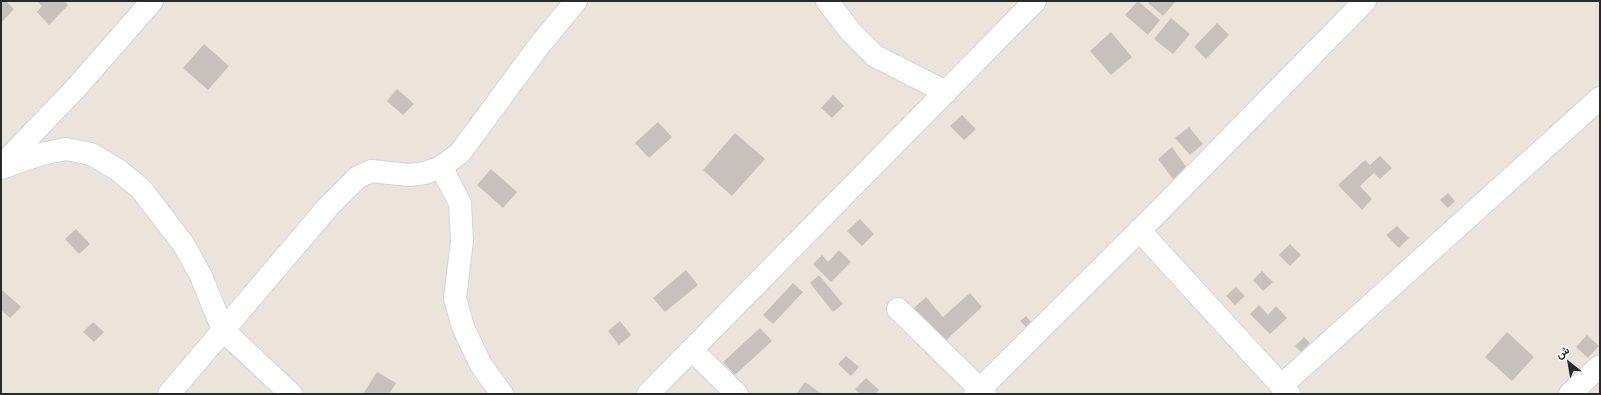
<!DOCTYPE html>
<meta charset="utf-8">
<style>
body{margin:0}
#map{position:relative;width:1601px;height:395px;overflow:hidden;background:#ebe4db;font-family:"Sofia Sans Condensed",Vazirmatn,sans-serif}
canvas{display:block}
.frame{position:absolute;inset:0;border:2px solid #292929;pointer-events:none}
.north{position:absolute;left:1549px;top:343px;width:40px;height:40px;-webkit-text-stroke:3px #fff;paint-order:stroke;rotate:329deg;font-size:11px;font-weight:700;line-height:16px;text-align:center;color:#292929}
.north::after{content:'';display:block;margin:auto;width:14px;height:18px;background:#292929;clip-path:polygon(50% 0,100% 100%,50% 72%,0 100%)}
</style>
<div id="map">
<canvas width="1601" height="395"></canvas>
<div class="frame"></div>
<div class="north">ش</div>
</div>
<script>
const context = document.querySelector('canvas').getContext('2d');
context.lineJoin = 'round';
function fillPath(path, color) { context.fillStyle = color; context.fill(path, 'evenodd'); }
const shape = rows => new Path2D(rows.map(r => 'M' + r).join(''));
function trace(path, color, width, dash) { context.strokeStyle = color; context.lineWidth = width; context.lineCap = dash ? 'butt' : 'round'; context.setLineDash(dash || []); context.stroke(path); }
const building = shape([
 [1,1,6,1,14,9,1,23],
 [37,1,64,1,68,5,49,25,37,12,42,6],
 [1138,1,1160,20,1148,35,1125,15],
 [1150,1,1176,1,1163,16,1148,3],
 [1171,18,1190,34,1173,54,1154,39],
 [1217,23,1229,35,1206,59,1194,47],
 [1111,32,1132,57,1111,75,1090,51],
 [204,44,229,66,208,90,183,68],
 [397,89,414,104,403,115,387,101],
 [833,95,844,106,832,118,821,108],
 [962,115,976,129,964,140,950,126],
 [658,122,672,137,649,158,635,143],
 [1189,127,1203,144,1190,155,1175,138],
 [735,133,765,159,732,196,703,170],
 [1172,147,1187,168,1173,179,1158,159],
 [1380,156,1392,168,1380,179,1374,173,1360,186,1372,199,1362,210,1338,185,1365,160,1370,165],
 [491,169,517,192,503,208,477,185],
 [1448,193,1455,201,1448,208,1440,200],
 [860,219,874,234,862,246,847,231],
 [1397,226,1409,238,1399,248,1386,235],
 [76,229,90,244,79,254,65,239],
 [1290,244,1301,255,1290,266,1279,255],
 [839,250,851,262,831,282,813,264,822,255,828,262],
 [686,270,698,285,665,312,653,298],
 [1262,271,1273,282,1263,291,1253,280],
 [819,275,843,304,833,312,810,283],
 [793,283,803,292,773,324,763,315],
 [1236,287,1245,296,1235,305,1226,296],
 [1,289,21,307,10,318,1,310],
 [970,293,982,307,944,342,913,309,926,297,943,317],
 [1259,305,1268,315,1276,306,1287,318,1270,334,1250,314],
 [1026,316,1031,322,1026,327,1020,321],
 [620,321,631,335,619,345,608,331],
 [93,322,104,332,94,342,83,332],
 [760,328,772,341,735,375,723,362],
 [1507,332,1534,357,1512,381,1485,357],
 [1587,335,1599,346,1588,358,1576,347],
 [1304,337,1310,343,1301,352,1295,346],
 [846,356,859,367,851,376,838,364],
 [377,372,396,383,389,394,363,394],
 [866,378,879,390,875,394,860,394,855,389],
 [805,382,822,394,796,394]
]);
const minor = shape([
 [827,1,851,32,875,56,946,92],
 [1,166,76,88,152,1],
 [441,167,460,203,462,241,455,298,463,327,481,365,502,394],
 [1,168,41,154,66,149,91,154,118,170,141,189,184,245,201,276,223,330,291,394],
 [1139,230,1289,394],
 [898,309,985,394],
 [692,350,737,394],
 [1281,386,1600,98],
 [169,394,328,207,358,177,371,171,409,175,425,173,441,167,460,153,538,47,576,1],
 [648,394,1035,1],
 [975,394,1159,211,1365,1],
 [1570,394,1600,366]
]);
fillPath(building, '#c6c1ba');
trace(minor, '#d0d3e1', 24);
trace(minor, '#fff', 22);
</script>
